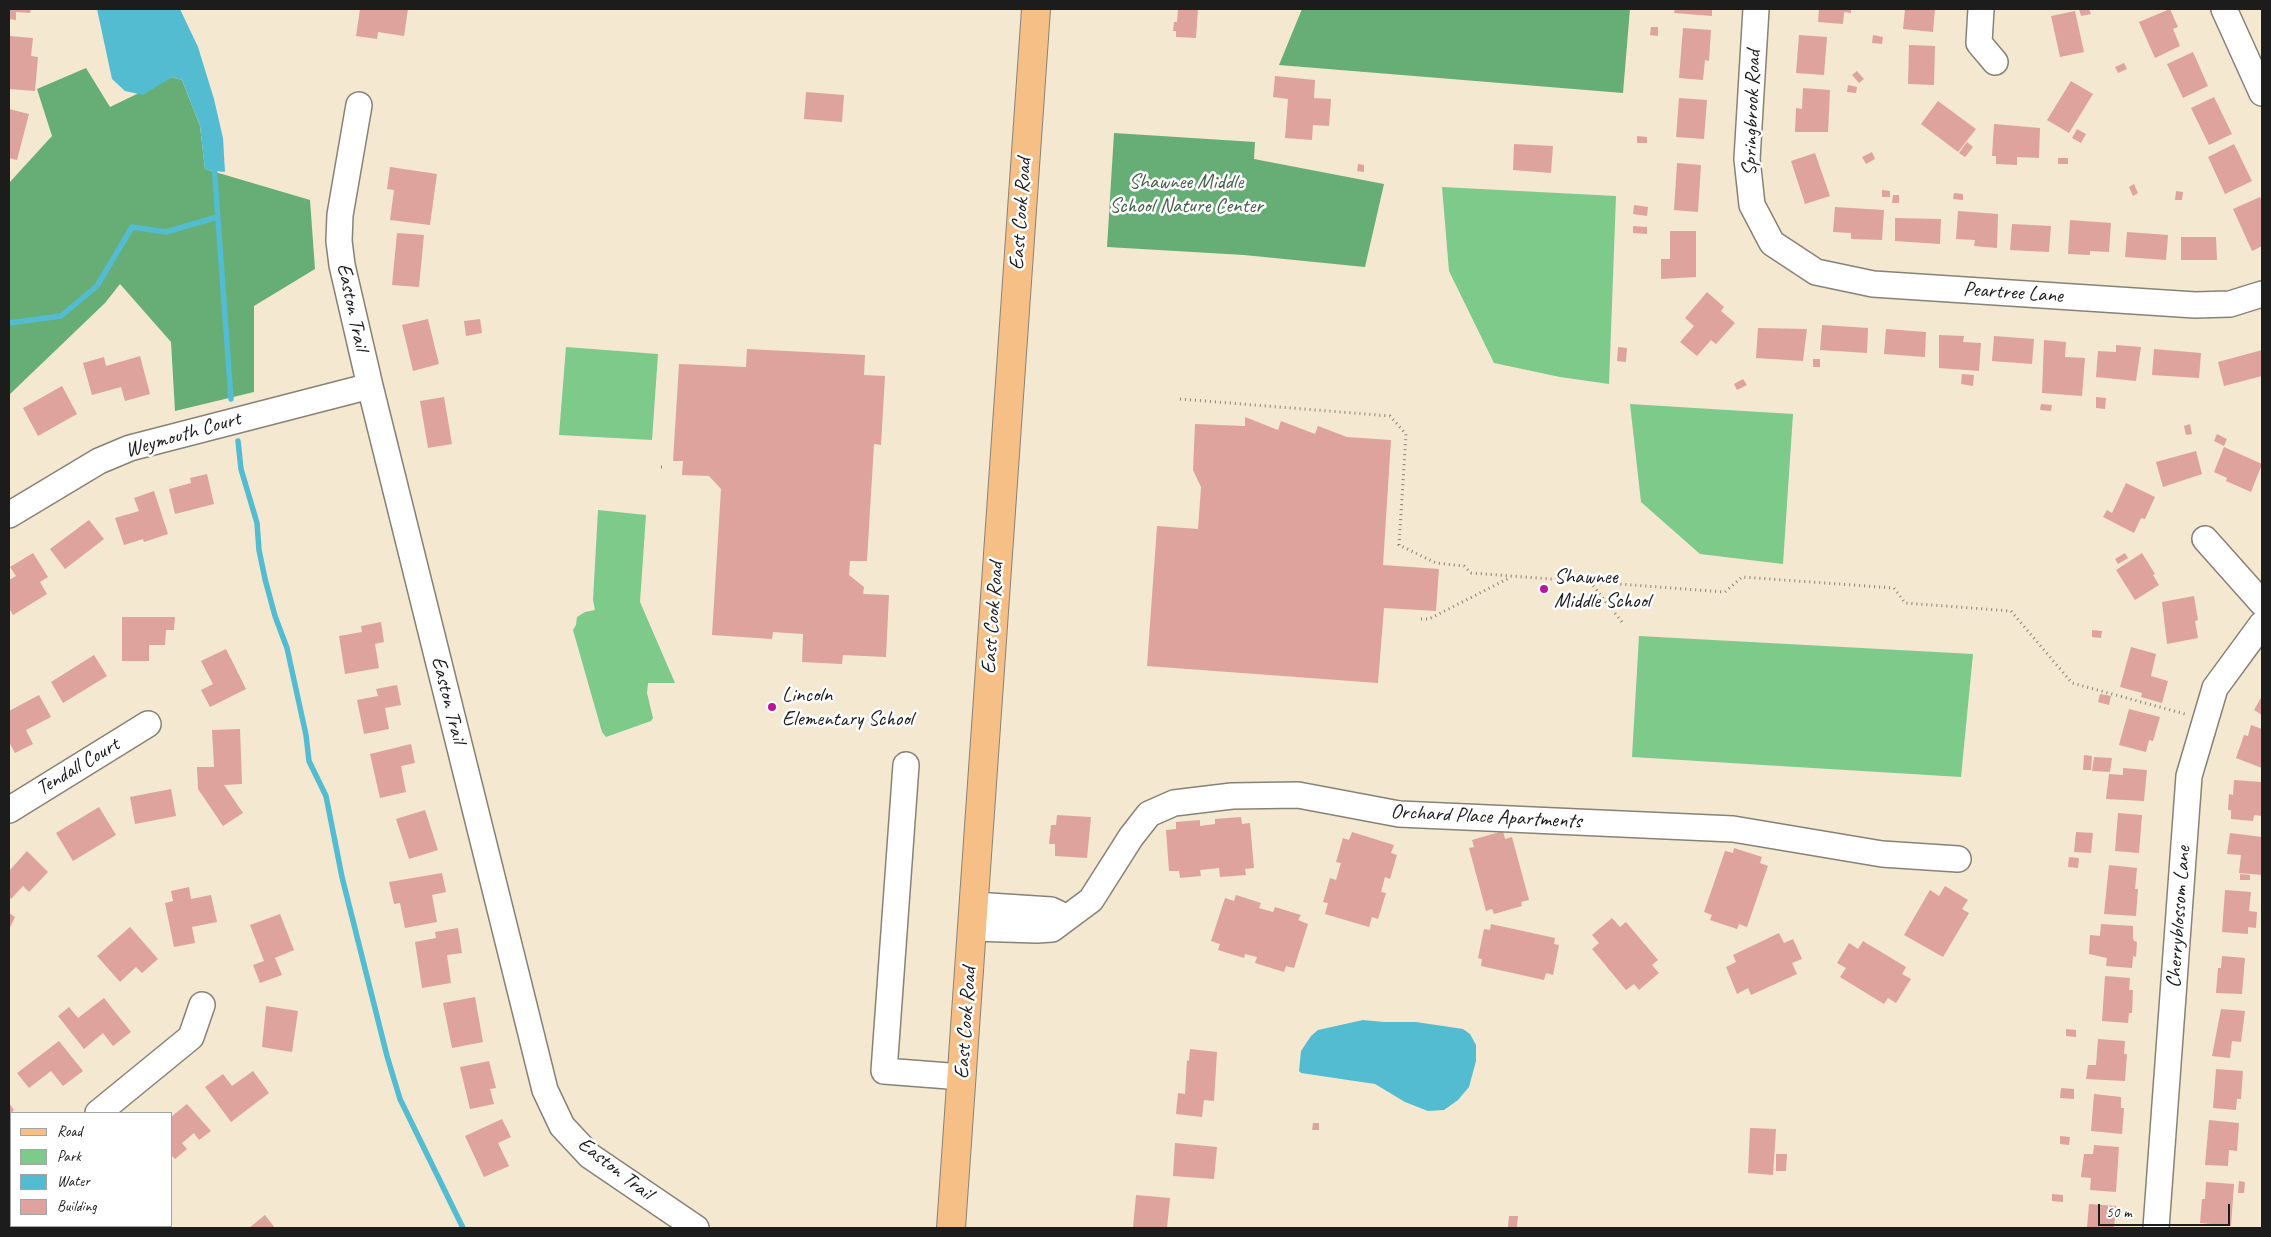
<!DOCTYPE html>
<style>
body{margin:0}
#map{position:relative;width:2271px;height:1237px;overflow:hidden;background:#f4e8d1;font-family:Caveat,sans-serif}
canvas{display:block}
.frame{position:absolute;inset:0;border:10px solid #1c1c1c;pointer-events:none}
.legend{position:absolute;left:10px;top:1112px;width:162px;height:115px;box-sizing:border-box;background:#fff;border:1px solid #a4a4a4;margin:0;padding:6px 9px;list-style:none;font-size:15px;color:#1c1c1c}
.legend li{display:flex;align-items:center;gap:10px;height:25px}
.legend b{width:25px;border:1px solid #a4a4a4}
.scale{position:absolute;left:2098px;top:1204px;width:132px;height:22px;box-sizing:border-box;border:2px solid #1c1c1c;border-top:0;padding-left:6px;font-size:15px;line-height:18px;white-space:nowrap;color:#1c1c1c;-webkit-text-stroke:4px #fff;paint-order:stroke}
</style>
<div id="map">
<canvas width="2271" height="1237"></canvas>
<div class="frame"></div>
<ul class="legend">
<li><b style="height:6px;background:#f5bf86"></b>Road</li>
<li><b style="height:14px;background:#7dca8a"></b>Park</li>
<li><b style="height:14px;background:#53bcd0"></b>Water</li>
<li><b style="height:14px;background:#dea39c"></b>Building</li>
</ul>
<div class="scale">50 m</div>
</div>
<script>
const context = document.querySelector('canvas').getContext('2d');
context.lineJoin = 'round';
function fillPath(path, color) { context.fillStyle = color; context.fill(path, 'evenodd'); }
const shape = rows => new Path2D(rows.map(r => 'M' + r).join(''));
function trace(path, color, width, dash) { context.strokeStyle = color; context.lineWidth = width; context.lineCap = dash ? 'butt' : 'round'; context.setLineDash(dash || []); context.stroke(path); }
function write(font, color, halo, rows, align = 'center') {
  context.font = font + ' Caveat,sans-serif'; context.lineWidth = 5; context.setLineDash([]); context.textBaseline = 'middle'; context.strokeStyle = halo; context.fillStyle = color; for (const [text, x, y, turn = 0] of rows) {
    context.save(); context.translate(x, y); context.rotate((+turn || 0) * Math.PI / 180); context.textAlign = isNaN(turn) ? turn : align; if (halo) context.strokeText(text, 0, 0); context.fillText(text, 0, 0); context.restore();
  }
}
const green = shape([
 [1442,187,1616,196,1609,384,1560,377,1494,363,1449,271],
 [566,347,658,354,652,440,559,435],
 [1630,404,1793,414,1783,564,1700,554,1641,502],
 [598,510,646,515,640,602,675,683,648,683,647,693,653,718,651,721,606,737,602,732,573,630,576,625,577,617,585,612,595,610,593,600],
 [1639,636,1973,654,1961,777,1632,757]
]);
const forest = shape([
 [1302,9,1630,9,1623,93,1279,65],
 [86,68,110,107,172,77,182,80,200,126,205,169,310,200,315,269,254,306,254,392,175,411,171,342,120,284,105,303,9,395,9,183,52,136,37,89],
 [1114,133,1255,142,1254,159,1384,184,1365,267,1244,255,1107,247]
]);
const water = shape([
 [97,9,180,9,198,47,214,99,223,138,225,172,205,170,200,126,182,80,172,77,143,95,125,91,112,79],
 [1363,1020,1384,1022,1416,1022,1463,1029,1470,1034,1476,1045,1476,1061,1469,1087,1458,1100,1444,1110,1428,1111,1405,1102,1375,1084,1301,1073,1299,1071,1301,1051,1311,1036,1318,1030]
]);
const stream = shape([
 [214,164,231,399],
 [9,323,61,316,97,286,132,227,166,232,217,217],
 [238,441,241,469,257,523,259,550,265,579,275,616,287,648,306,735,309,761,326,796,342,877,387,1056,400,1099,463,1228]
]);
const building = shape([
 [9,9,31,9,30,13,16,12,16,20,9,19],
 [360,9,408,9,404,36,378,32,377,39,356,36],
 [1178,9,1198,9,1196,38,1176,37,1176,31,1173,31,1174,22,1177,22],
 [1675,9,1712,9,1712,16,1674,13],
 [1819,9,1851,9,1851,13,1844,12,1843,24,1818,22],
 [1905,9,1935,9,1933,32,1903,29],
 [2079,9,2089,9,2091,14,2081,16],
 [2170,9,2178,27,2173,29,2180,46,2155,58,2139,22],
 [2075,11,2084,52,2060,57,2051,16],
 [1651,27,1658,27,1658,36,1650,35],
 [1683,28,1711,30,1709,61,1705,60,1703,80,1679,78],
 [1799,35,1827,37,1824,75,1796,73],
 [1873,35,1883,37,1882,44,1872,43],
 [9,36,33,38,31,56,38,57,35,91,9,89],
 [1909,45,1935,46,1934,85,1908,84],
 [2193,52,2208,86,2183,98,2167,64],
 [2124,63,2127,69,2118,73,2115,67],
 [1857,71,1864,79,1859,83,1852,75],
 [1275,76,1315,80,1314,98,1331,99,1329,126,1313,125,1312,140,1285,138,1288,99,1273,97],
 [2071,81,2093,94,2069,133,2047,120],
 [1848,85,1857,87,1856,93,1847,92],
 [1803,88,1830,90,1828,132,1795,132,1796,108,1802,109],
 [806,92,844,95,842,122,804,119],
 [2214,97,2232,134,2209,145,2191,108],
 [1679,98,1707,100,1704,139,1676,137],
 [1938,101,1976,129,1958,152,1921,124],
 [9,109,29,114,17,160,9,158],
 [1994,124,2040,128,2039,158,2017,157,2017,165,1996,164,1996,156,1992,156],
 [2077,129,2086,134,2081,143,2072,138],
 [1637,136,1647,137,1647,143,1637,143],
 [1967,142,1973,147,1965,157,1959,153],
 [1514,144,1553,146,1551,173,1513,170],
 [2234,144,2252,181,2225,194,2208,157],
 [1872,152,1875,159,1866,164,1862,157],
 [1815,153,1830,196,1805,204,1791,161],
 [2058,158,2068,158,2068,164,2058,164],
 [1677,163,1701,165,1698,212,1674,210],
 [1358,164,1364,165,1364,172,1357,171],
 [390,167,437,174,430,225,390,220,394,190,387,189],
 [2134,184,2138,193,2133,196,2129,187],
 [1882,190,1890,191,1890,197,1882,197],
 [2176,191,2183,192,2182,200,2175,200],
 [1954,193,1963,194,1963,200,1953,199],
 [1893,195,1899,195,1899,203,1892,203],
 [2260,197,2262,202,2262,246,2252,251,2233,209],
 [1634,205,1648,207,1647,216,1633,214],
 [1835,207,1884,210,1882,240,1851,239,1851,233,1833,232],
 [1958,211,1998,214,1997,248,1974,246,1975,240,1956,239],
 [1895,218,1941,219,1940,244,1895,241],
 [2070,220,2111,223,2109,252,2090,251,2090,255,2068,254],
 [2012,224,2051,226,2049,252,2010,250],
 [1633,226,1647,227,1647,234,1633,233],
 [1670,231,1696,231,1696,277,1661,279,1661,259,1670,259],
 [2127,232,2168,235,2166,260,2125,257],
 [397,233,424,235,419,287,392,285],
 [2181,237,2216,237,2217,260,2181,260],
 [1707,292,1724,307,1721,311,1735,323,1716,344,1711,340,1697,356,1680,342,1694,326,1685,318],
 [428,319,439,364,413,371,402,325],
 [480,319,482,333,466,336,464,321],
 [1822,325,1868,328,1867,353,1820,350],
 [1758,328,1807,329,1803,361,1756,358],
 [1886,329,1926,332,1925,357,1884,354],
 [1939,335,1964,336,1963,342,1981,343,1979,371,1939,368],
 [1994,336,2034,339,2032,364,1992,361],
 [2044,340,2066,342,2065,357,2085,358,2082,396,2042,393],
 [2116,345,2141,347,2136,381,2096,377,2098,351,2116,352],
 [1618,347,1627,348,1626,362,1617,361],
 [747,349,865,355,864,375,885,376,881,445,874,444,867,561,850,561,849,575,864,587,863,594,889,595,886,657,843,655,842,664,802,662,803,634,773,632,772,639,712,635,721,489,709,476,682,475,683,461,673,461,679,364,746,367],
 [2154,349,2201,353,2199,378,2152,375],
 [2262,350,2262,376,2224,386,2218,362],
 [140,356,150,394,125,401,121,387,92,395,83,363,104,357,106,366],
 [1813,359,1820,359,1820,367,1813,367],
 [1962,374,1974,375,1973,386,1961,384],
 [1743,379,1747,385,1737,390,1734,384],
 [62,386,77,414,38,436,23,408],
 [444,397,452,444,428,448,420,401],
 [2096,397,2106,398,2105,409,2096,408],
 [2041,404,2052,405,2051,411,2040,410],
 [1245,417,1278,430,1281,421,1315,434,1318,426,1347,437,1391,440,1383,565,1439,569,1436,611,1384,608,1378,683,1147,666,1157,526,1198,529,1201,487,1193,470,1195,424,1245,426],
 [2190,424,2192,434,2186,435,2184,426],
 [2217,434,2227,439,2224,446,2214,441],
 [2224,447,2262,464,2251,492,2226,481,2227,478,2214,472],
 [2196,451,2202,474,2163,487,2156,462],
 [207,474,214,504,175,514,169,489,191,483,190,478],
 [2126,483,2155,497,2145,519,2141,518,2134,533,2103,517,2107,510,2112,513],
 [154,491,168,534,144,542,143,539,124,545,115,518,139,511,134,498],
 [89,520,104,539,65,569,50,549],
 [33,553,48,577,40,582,47,594,13,615,9,608,9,580,16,576,10,567],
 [2125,553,2128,558,2118,564,2115,559],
 [2142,553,2155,574,2153,575,2159,585,2135,600,2116,570],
 [2194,596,2198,620,2195,621,2198,638,2167,644,2162,602],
 [122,617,175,617,174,630,166,630,165,645,149,645,149,661,122,661],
 [381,622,384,642,375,644,379,668,345,674,339,636,362,632,361,626],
 [2092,630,2102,631,2101,638,2092,637],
 [2131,647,2156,654,2151,676,2168,681,2162,703,2141,697,2142,693,2120,687],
 [226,649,246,689,210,707,201,690,213,684,201,661],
 [94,655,107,676,63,703,51,682],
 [397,685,401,705,385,708,389,729,364,734,357,700,378,696,376,689],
 [2100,694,2111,696,2109,705,2098,702],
 [39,695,51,717,26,730,33,744,15,753,9,742,9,711],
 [2262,696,2262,715,2254,710],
 [2129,709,2160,717,2153,741,2149,740,2146,752,2119,745],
 [2251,725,2262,729,2262,768,2236,758,2244,735,2248,736],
 [240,729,242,784,224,785,243,813,223,826,198,789,197,767,214,767,212,730],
 [411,744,415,763,401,766,406,792,380,798,370,754],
 [2084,755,2092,756,2091,770,2083,770],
 [2094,757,2112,758,2110,772,2092,771],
 [2123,768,2147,770,2144,801,2106,799,2109,774,2123,775],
 [2234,780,2262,782,2262,816,2254,815,2253,821,2231,819,2231,810,2228,810,2229,794,2233,795],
 [171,789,176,816,135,824,130,797],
 [99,807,116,835,73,861,56,833],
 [425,810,438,850,409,859,396,819],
 [2118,813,2142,815,2139,853,2115,851],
 [1057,815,1091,817,1087,858,1055,856,1055,844,1049,844,1051,825,1056,825],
 [1241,817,1242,824,1250,823,1254,868,1245,869,1246,875,1220,877,1219,868,1200,870,1201,876,1180,878,1179,871,1169,871,1166,830,1176,829,1176,822,1200,820,1200,826,1215,824,1215,819],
 [1503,831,1505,839,1512,837,1529,900,1521,902,1522,906,1494,914,1492,909,1486,911,1469,848,1474,847,1472,840],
 [1352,832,1394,845,1391,853,1397,855,1390,879,1385,877,1381,892,1386,893,1378,919,1372,917,1369,927,1325,914,1328,903,1323,902,1330,878,1336,880,1341,863,1336,862,1343,838,1349,840],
 [2076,832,2093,833,2091,853,2074,852],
 [2230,833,2262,837,2262,875,2239,873,2241,855,2227,854],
 [1734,848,1762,857,1760,863,1768,866,1747,927,1739,924,1737,929,1710,920,1712,915,1704,912,1725,851,1733,853],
 [27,851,48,872,29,892,23,886,11,899,9,896,9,871],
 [2069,857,2079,858,2078,868,2068,867],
 [2109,865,2137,868,2135,889,2138,889,2136,916,2104,914],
 [442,873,446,892,432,895,437,922,405,928,400,903,394,904,389,882],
 [2240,874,2250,875,2250,880,2240,880],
 [1945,886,1968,900,1962,909,1969,913,1943,957,1904,935,1930,890,1939,896],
 [189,887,191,899,211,895,217,922,192,927,195,943,174,947,165,903,173,901,171,891],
 [2225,890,2251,892,2249,911,2257,912,2256,928,2248,927,2248,934,2222,932],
 [1236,895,1261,903,1259,908,1273,912,1275,907,1301,915,1298,920,1308,924,1294,968,1286,966,1284,972,1255,963,1257,957,1245,954,1244,958,1218,950,1220,944,1211,941,1225,898,1234,901],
 [9,913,15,917,9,929],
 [280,914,294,950,275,958,282,975,260,983,253,965,264,961,250,925],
 [1612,918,1620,927,1626,922,1658,960,1652,965,1659,973,1639,990,1634,984,1626,990,1592,949,1599,943,1592,935],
 [1491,924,1555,938,1554,944,1559,945,1553,975,1546,973,1544,980,1481,966,1482,959,1478,958,1484,929,1490,930],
 [2101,924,2133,926,2133,938,2134,941,2137,942,2136,957,2133,956,2132,968,2106,966,2107,958,2089,954,2090,935,2100,936],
 [130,927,158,959,142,973,136,967,120,982,97,956],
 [458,928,462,953,447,955,451,983,422,988,415,942,436,938,435,932],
 [1779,933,1784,943,1793,939,1802,959,1792,963,1797,974,1751,995,1748,988,1737,994,1726,967,1736,962,1733,955],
 [1863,941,1906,967,1902,974,1911,979,1896,1003,1888,998,1884,1004,1840,977,1846,968,1837,963,1849,943,1858,949],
 [2222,956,2245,958,2242,994,2216,993,2218,968,2221,968],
 [2105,976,2130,978,2129,990,2133,990,2132,1013,2129,1013,2128,1023,2102,1021],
 [475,997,483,1042,452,1048,443,1003],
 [104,998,131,1032,113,1046,103,1033,84,1049,58,1016,69,1007,78,1018],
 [266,1006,298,1011,292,1052,262,1047],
 [2221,1009,2245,1011,2241,1042,2232,1041,2230,1058,2212,1056],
 [2066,1029,2076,1030,2076,1037,2066,1036],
 [2098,1039,2125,1041,2124,1054,2127,1054,2125,1081,2086,1079,2088,1065,2096,1065],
 [59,1041,83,1071,63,1086,51,1071,29,1088,17,1073],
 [1190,1049,1217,1052,1214,1101,1204,1100,1202,1117,1176,1114,1178,1093,1185,1094,1187,1060,1189,1061],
 [489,1061,496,1088,490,1089,494,1104,470,1109,460,1067],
 [2216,1069,2243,1071,2241,1099,2237,1099,2236,1110,2213,1108],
 [253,1071,269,1093,231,1122,205,1087,223,1074,232,1086],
 [2061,1088,2074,1089,2074,1099,2060,1098],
 [2094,1094,2121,1097,2121,1108,2124,1108,2122,1134,2091,1131],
 [9,1103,14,1110,11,1113,11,1130,9,1132],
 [187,1104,211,1131,199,1140,194,1133,182,1143,187,1149,175,1159,171,1155,171,1117],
 [502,1119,511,1137,498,1143,509,1166,484,1177,465,1136],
 [2209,1120,2239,1123,2237,1151,2229,1150,2228,1166,2205,1165],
 [1313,1123,1319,1123,1319,1130,1312,1130],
 [1750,1128,1776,1129,1773,1175,1748,1173],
 [2060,1136,2070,1137,2069,1145,2060,1144],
 [1175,1143,1217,1147,1214,1179,1173,1176],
 [2094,1145,2119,1147,2116,1192,2090,1190,2091,1178,2081,1177,2084,1154,2093,1154],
 [1776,1154,1787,1154,1786,1171,1776,1171],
 [2239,1181,2245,1182,2244,1193,2238,1193],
 [2206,1182,2234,1184,2231,1226,2200,1223,2202,1199,2205,1199],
 [2052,1194,2063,1195,2063,1202,2052,1201],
 [1136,1195,1170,1198,1167,1228,1133,1228],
 [2089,1204,2116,1206,2114,1228,2087,1228],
 [265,1215,275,1228,249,1228],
 [1509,1216,1518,1216,1517,1228,1508,1228],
 [52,1226,94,1226,90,1228,54,1228]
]);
const path = shape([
 [1180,399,1390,416,1406,434,1399,545,1436,563,1464,566,1471,573,1725,592,1742,577,1894,588,1905,603,2011,611,2072,683,2185,714],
 [661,467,665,467],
 [1590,582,1622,622],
 [1421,619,1429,619,1511,577]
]);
const minor = shape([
 [1756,9,1747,159,1752,205,1772,243,1816,272,1873,284,2195,305,2230,304,2262,294],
 [1981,9,1979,43,1995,62],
 [2224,9,2262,93],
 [359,105,340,215,339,241,342,265,370,386,545,1090,562,1126,590,1156,696,1228],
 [9,515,99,461,130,448,370,386],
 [2205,539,2262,603],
 [906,765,884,1071,962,1077],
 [9,810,148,724],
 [974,905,1051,910,1066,917],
 [972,928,1037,930,1052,929,1091,900,1131,837,1149,814,1174,803,1232,796,1298,795,1399,814,1733,829,1882,854,1958,859],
 [98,1113,191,1037,202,1005],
 [9,1186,11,1184],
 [2156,1228,2189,776,2215,688,2262,624]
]);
const major = shape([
 [951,1228,1036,9]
]);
const markers = [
 [1544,589,5,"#b5179e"],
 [772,707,5,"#b5179e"]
];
const streetNames = [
 ["Springbrook Road",1752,113,-88],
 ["East Cook Road",1021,214,-86],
 ["Peartree Lane",2013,293,4],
 ["Easton Trail",352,307,78],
 ["Weymouth Court",183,435,-16],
 ["East Cook Road",993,618,-86],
 ["Easton Trail",448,700,76],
 ["Tendall Court",78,767,-31],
 ["Orchard Place Apartments",1486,817,3],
 ["Cherryblossom Lane",2179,917,-86],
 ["East Cook Road",966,1023,-86],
 ["Easton Trail",615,1169,38]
];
const parkNames = [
 ["Shawnee Middle",1186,182],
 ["School Nature Center",1186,206]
];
const poiNames = [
 ["Shawnee",1554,577],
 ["Middle School",1554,601],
 ["Lincoln",782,695],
 ["Elementary School",782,719]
];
fillPath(green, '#7dca8a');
fillPath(forest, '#66ae76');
fillPath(water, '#53bcd0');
trace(stream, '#53bcd0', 5.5);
fillPath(building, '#dea39c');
trace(minor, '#888276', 28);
trace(major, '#888276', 30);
trace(path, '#888276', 3, [1, 4]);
trace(minor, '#fff', 25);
trace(major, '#f5bf86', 28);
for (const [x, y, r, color] of markers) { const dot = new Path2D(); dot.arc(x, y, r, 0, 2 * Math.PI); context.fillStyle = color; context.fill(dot); trace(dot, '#fff', 2); }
write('21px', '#1c1c1c', '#fff', streetNames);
write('21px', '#436248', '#fff', parkNames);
write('21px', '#1c1c1c', '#fff', poiNames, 'left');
</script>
